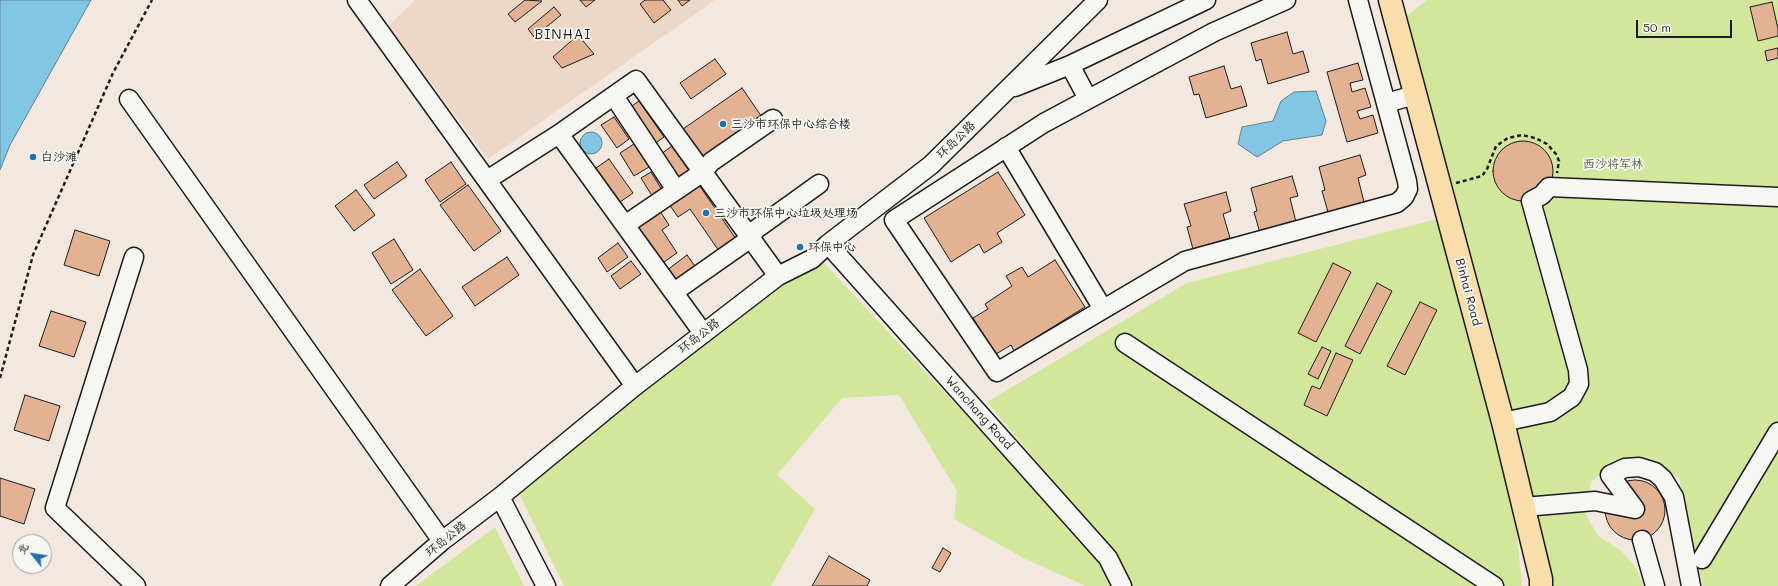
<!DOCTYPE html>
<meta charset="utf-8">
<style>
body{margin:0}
#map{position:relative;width:1778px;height:586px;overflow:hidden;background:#f2e8df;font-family:Mali,"LXGW WenKai TC",sans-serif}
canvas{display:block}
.north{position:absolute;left:12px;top:534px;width:40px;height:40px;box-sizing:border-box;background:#f6f6f2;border:1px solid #9f9f9c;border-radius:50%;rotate:300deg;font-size:11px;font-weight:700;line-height:16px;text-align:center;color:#1c1c1c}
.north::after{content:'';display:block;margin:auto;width:14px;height:18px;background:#1f6fb2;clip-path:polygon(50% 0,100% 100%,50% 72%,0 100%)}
.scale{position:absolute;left:1636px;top:20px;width:96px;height:18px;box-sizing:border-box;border:2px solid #1c1c1c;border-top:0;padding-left:5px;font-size:12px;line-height:14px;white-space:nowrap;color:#1c1c1c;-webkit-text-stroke:3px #f6f6f2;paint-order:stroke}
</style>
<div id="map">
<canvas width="1778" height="586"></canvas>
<div class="north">北</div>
<div class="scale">50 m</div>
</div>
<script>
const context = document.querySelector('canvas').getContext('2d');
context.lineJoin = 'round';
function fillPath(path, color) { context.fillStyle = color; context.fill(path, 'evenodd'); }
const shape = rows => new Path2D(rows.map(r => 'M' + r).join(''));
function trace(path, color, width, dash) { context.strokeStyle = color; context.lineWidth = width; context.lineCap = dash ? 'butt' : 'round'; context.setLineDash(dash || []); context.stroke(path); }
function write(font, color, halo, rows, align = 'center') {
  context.font = font + ' Mali,"LXGW WenKai TC",sans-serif'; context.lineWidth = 3.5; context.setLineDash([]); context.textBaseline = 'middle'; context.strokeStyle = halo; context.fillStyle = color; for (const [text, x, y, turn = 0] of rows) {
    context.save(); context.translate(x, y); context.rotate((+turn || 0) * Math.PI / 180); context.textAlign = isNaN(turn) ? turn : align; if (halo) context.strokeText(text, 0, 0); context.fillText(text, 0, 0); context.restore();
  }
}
const built = shape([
 [415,0,715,0,488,159,388,26]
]);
const green = shape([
 [1427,0,1778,0,1778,586,1703,586,1679,478,1645,459,1616,462,1591,482,1585,513,1598,536,1619,549,1635,566,1643,586,1547,586,1546,549,1404,18],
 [1441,218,1515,515,1522,586,1128,586,1112,551,987,402,1187,283],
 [812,259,824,263,1096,555,1110,586,1086,586,1025,559,954,519,957,491,899,395,842,398,777,475,815,509,771,586,564,586,517,489,669,372],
 [495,527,524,586,416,586]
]);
const water = shape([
 [0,0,91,0,10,145,0,170,0,0],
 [1316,91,1326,121,1322,135,1283,141,1257,157,1238,144,1242,127,1273,121,1281,101,1294,92,1316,91],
 '580 143a11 11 0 1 1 22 0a11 11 0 1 1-22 0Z'
]);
const building = shape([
 [525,0,542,1,515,22,508,14,525,0],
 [580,0,595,0,586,7,580,0],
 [645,0,663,0,671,10,654,23,640,4,645,0],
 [678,0,690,0,682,6,678,0],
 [1772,2,1778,29,1778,36,1758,41,1750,7,1772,2],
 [554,7,561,15,534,37,528,29,554,7],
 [1287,32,1293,54,1303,51,1309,72,1268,84,1261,59,1256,61,1251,43,1287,32],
 [578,35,594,54,562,68,553,57,578,35],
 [1778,48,1778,58,1767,61,1765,51,1778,48],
 [715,59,726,74,691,99,680,83,715,59],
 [1358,63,1363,80,1350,83,1352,92,1365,88,1371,107,1357,111,1360,119,1373,115,1378,133,1347,142,1327,72,1358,63],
 [1224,66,1231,89,1241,86,1247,106,1206,118,1199,94,1194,95,1189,77,1224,66],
 [742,88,764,120,705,160,683,129,742,88],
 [639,101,664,137,653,145,629,108,639,101],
 [614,117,629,139,617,148,601,125,614,117],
 '1493 171a30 30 0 1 1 60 0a30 30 0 1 1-60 0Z',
 [634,144,649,167,634,176,620,153,634,144],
 [672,146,692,175,680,183,661,154,672,146],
 [1360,155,1366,175,1358,178,1364,202,1328,212,1322,191,1325,190,1319,167,1360,155],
 [609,159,633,193,620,202,596,168,609,159],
 [397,162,407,176,374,199,364,185,397,162],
 [451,162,466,184,440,202,425,180,451,162],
 [651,172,664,193,654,199,641,178,651,172],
 [998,172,1025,215,997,233,1002,242,984,253,979,244,951,262,924,218,998,172],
 [1292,176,1298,196,1290,198,1296,222,1260,233,1254,212,1257,211,1251,188,1292,176],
 [695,179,736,239,719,251,690,209,678,217,666,200,695,179],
 [468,185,501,231,474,251,440,205,468,185],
 [356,190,375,215,354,231,335,206,356,190],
 [1226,192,1231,211,1223,214,1230,238,1193,249,1187,227,1191,226,1184,204,1226,192],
 [658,208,669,225,662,230,677,253,661,264,634,223,658,208],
 [75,230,110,241,99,276,64,265,75,230],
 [394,239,413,270,391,284,372,253,394,239],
 [618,243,628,257,607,272,598,258,618,243],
 [687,255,697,269,676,284,666,271,687,255],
 [507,257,519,275,475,306,462,287,507,257],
 [1055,260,1085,307,1014,351,1011,345,996,354,973,318,988,309,985,304,1012,286,1006,276,1022,267,1028,277,1055,260],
 [631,261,641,274,620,289,611,276,631,261],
 [1333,263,1351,272,1316,342,1298,333,1333,263],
 [420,269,453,316,426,336,392,290,420,269],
 [1377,283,1392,291,1360,354,1345,346,1377,283],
 [1420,302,1437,310,1405,375,1387,366,1420,302],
 [51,311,86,322,74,357,39,346,51,311],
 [1322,347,1331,351,1318,379,1308,374,1322,347],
 [1336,353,1353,360,1327,416,1304,405,1312,386,1320,389,1336,353],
 [25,395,60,406,49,441,14,430,25,395],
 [0,478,35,489,24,524,0,516,0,478],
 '1605 510a30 30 0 1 1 60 0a30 30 0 1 1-60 0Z',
 [943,548,951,553,940,572,932,568,943,548],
 [829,556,870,580,867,586,812,586,829,556]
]);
const path = shape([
 [1456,183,1482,176,1487,169,1496,146,1508,138,1522,135,1535,138,1547,144,1556,154,1559,161,1557,173],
 [0,378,33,255,113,73,152,0]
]);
const minor = shape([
 [357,0,635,386],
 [1286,0,1214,32,1044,123,894,220,997,372,1185,261,1397,203,1404,197,1408,189,1407,181,1358,0],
 [1070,65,1088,99],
 [1015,87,1070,65,1206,0],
 [614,96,676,190],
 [129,99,442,541],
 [1386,103,1415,95],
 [1006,147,1103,309],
 [487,180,559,134],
 [625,225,703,172,711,162,773,119],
 [828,244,1108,558,1122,586],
 [134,257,55,508,136,586],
 [674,292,751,238,755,230,819,184],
 [703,333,559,134,636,80,778,276],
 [1125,343,1494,586],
 [1503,422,1550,412,1572,397,1579,384,1578,370,1531,201,1542,195,1549,187,1778,197],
 [500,497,546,586],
 [1524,507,1595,501,1635,509,1610,475,1625,468,1639,467,1655,472,1663,479,1674,497,1691,586],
 [1642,540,1655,586],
 [1702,559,1778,432],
 [390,586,442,541,500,497,635,386,778,276,812,259,828,244,931,165,1098,0]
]);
const major = shape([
 [1390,0,1503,422,1541,579,1541,586]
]);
const markers = [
 [723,124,4,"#1f6fb2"],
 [33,157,4,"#1f6fb2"],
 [706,213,4,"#1f6fb2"],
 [800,247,4,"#1f6fb2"]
];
const poiNames = [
 ["三沙市环保中心综合楼",731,124],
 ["白沙滩",41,157],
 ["三沙市环保中心垃圾处理场",714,213],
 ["环保中心",808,247]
];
const streetNames = [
 ["环岛公路",956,140,-44],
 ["Binhai Road",1468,292,75],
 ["环岛公路",699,336,-38],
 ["Wanchang Road",979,413,48],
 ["环岛公路",446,539,-39]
];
const parkNames = [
 ["西沙将军林",1613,164]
];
const quarterNames = [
 ["BINHAI",563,35]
];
fillPath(built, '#edd8c8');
fillPath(green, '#d2e79c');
fillPath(water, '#83c6e4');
trace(water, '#5a8294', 1);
fillPath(building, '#e2b293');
trace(building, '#1c1c1c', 1);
trace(minor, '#1c1c1c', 21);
trace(major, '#1c1c1c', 25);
trace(path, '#1c1c1c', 2.5, [4, 3]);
trace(minor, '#f6f6f2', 18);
trace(major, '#f9ddab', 22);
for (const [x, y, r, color] of markers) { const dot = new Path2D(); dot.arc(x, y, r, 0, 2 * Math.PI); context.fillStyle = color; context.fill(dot); trace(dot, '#f6f6f2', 1.5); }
write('12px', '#1c1c1c', '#f6f6f2', poiNames, 'left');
write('12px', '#1c1c1c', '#f6f6f2', streetNames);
write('12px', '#535942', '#f6f6f2', parkNames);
context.letterSpacing = '1px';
write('14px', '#1c1c1c', '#f6f6f2', quarterNames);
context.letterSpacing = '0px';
</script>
